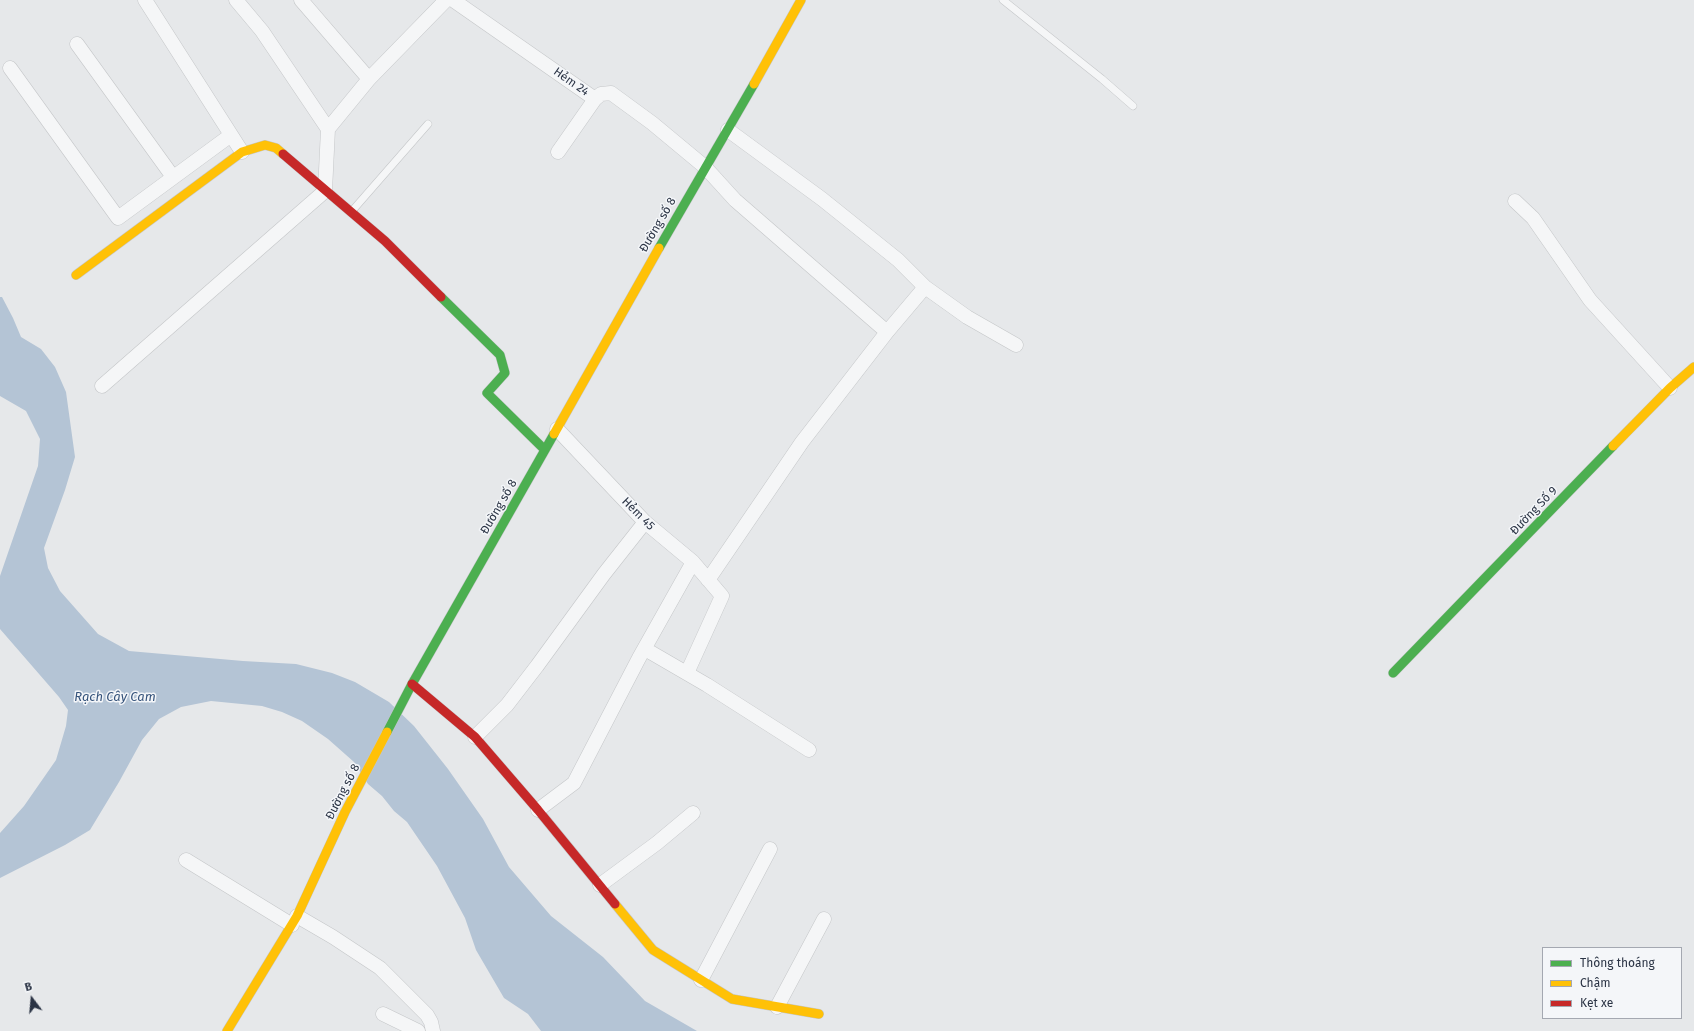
<!DOCTYPE html>
<meta charset="utf-8">
<style>
body{margin:0}
#map{position:relative;width:1694px;height:1031px;overflow:hidden;background:#e6e8ea;font-family:"Fira Sans",sans-serif}
canvas{display:block}
.legend{position:absolute;left:1542px;top:947px;width:140px;height:72px;box-sizing:border-box;background:#f4f6f9;border:1px solid #a4a8b1;margin:0;padding:5px 7px;list-style:none;font-size:12px;color:#2b3445}
.legend li{display:flex;align-items:center;gap:8px;height:20px}
.legend b{width:20px;border:1px solid #a4a8b1}
.north{position:absolute;left:12px;top:979px;width:40px;height:40px;-webkit-text-stroke:3px #f4f6f9;paint-order:stroke;rotate:344deg;font-size:11px;font-weight:700;line-height:16px;text-align:center;color:#2b3445}
.north::after{content:'';display:block;margin:auto;width:14px;height:18px;background:#2b3445;clip-path:polygon(50% 0,100% 100%,50% 72%,0 100%)}
</style>
<div id="map">
<canvas width="1694" height="1031"></canvas>
<ul class="legend">
<li><b style="height:5px;background:#4caf50"></b>Thông thoáng</li>
<li><b style="height:5px;background:#ffc107"></b>Chậm</li>
<li><b style="height:5px;background:#c62828"></b>Kẹt xe</li>
</ul>
<div class="north">B</div>
</div>
<script>
const context = document.querySelector('canvas').getContext('2d');
context.lineJoin = 'round';
function fillPath(path, color) { context.fillStyle = color; context.fill(path, 'evenodd'); }
const shape = rows => new Path2D(rows.map(r => 'M' + r).join(''));
function trace(path, color, width, dash) { context.strokeStyle = color; context.lineWidth = width; context.lineCap = dash ? 'butt' : 'round'; context.setLineDash(dash || []); context.stroke(path); }
function write(font, color, halo, rows, align = 'center') {
  context.font = font + ' "Fira Sans",sans-serif'; context.lineWidth = 3; context.setLineDash([]); context.textBaseline = 'middle'; context.strokeStyle = halo; context.fillStyle = color; for (const [text, x, y, turn = 0] of rows) {
    context.save(); context.translate(x, y); context.rotate((+turn || 0) * Math.PI / 180); context.textAlign = isNaN(turn) ? turn : align; if (halo) context.strokeText(text, 0, 0); context.fillText(text, 0, 0); context.restore();
  }
}
const water = shape([
 [0,297,2,297,13,318,21,337,41,349,55,367,66,392,75,457,65,490,44,548,48,568,60,591,98,634,129,651,243,661,296,664,332,673,355,682,389,702,414,726,448,769,483,819,509,867,551,916,603,957,645,1001,697,1031,541,1031,528,1014,504,998,476,950,465,918,437,866,407,822,394,811,382,796,368,784,354,762,328,739,302,721,282,712,262,706,211,701,181,707,159,719,142,740,119,782,90,830,65,845,0,878,0,833,24,806,56,760,66,726,68,710,59,697,0,629,0,576,38,466,40,439,26,411,0,396]
]);
const lane = shape([
 [1003,0,1102,79,1133,106],
 [352,211,428,124]
]);
const street = shape([
 [145,0,242,152],
 [236,0,262,31,328,129],
 [301,0,369,79],
 [453,0,595,99,601,94,611,93,652,123,705,167,735,200,887,332],
 [77,44,173,177],
 [10,68,118,218,231,135],
 [728,130,822,199,898,260,925,287,967,317,1016,345],
 [558,152,595,99],
 [1515,201,1533,218,1590,300,1670,388],
 [102,386,325,191,328,129,369,79,446,0],
 [557,429,645,522,693,562,722,596,687,673],
 [708,580,802,442,887,332,925,287],
 [645,649,707,685,809,750],
 [475,737,507,705,537,666,604,574,645,522],
 [538,810,574,783,639,658,693,562],
 [186,860,292,925],
 [600,885,657,843,693,813],
 [297,916,333,937,380,968,427,1015,431,1022,433,1031],
 [701,980,770,849],
 [777,1007,824,919],
 [383,1014,418,1031]
]);
const fast = shape([
 [659,248,754,84],
 [441,297,500,355,505,373,487,393,545,450],
 [1393,673,1613,446],
 [387,732,412,684,554,434]
]);
const slow = shape([
 [754,84,801,0],
 [76,275,242,152,265,145,276,148,283,154],
 [554,434,659,248],
 [1613,446,1670,388,1694,367],
 [615,904,653,950,732,999,819,1014],
 [227,1031,297,916,345,812,387,732]
]);
const jam = shape([
 [283,154,385,241,441,297],
 [412,684,475,737,538,810,615,904]
]);
const streetNames = [
 ["Hẻm 24",571,82,35],
 ["Đường số 8",658,225,-60],
 ["Đường số 8",499,507,-60],
 ["Đường Số 9",1534,511,-46],
 ["Hẻm 45",638,514,45],
 ["Đường số 8",343,792,-63]
];
const waterNames = [
 ["Rạch Cây Cam",115,697]
];
fillPath(water, '#b4c4d5');
trace(lane, '#c4c6c8', 8);
trace(street, '#c4c6c8', 15);
trace(fast, '#c4c6c8', 10);
trace(slow, '#c4c6c8', 10);
trace(jam, '#c4c6c8', 10);
trace(lane, '#f5f6f7', 7);
trace(street, '#f5f6f7', 14);
trace(fast, '#4caf50', 9);
trace(slow, '#ffc107', 9);
trace(jam, '#c62828', 9);
write('12px', '#2b3445', '#f4f6f9', streetNames);
write('italic 13px', '#34527a', '#f4f6f9', waterNames);
</script>
